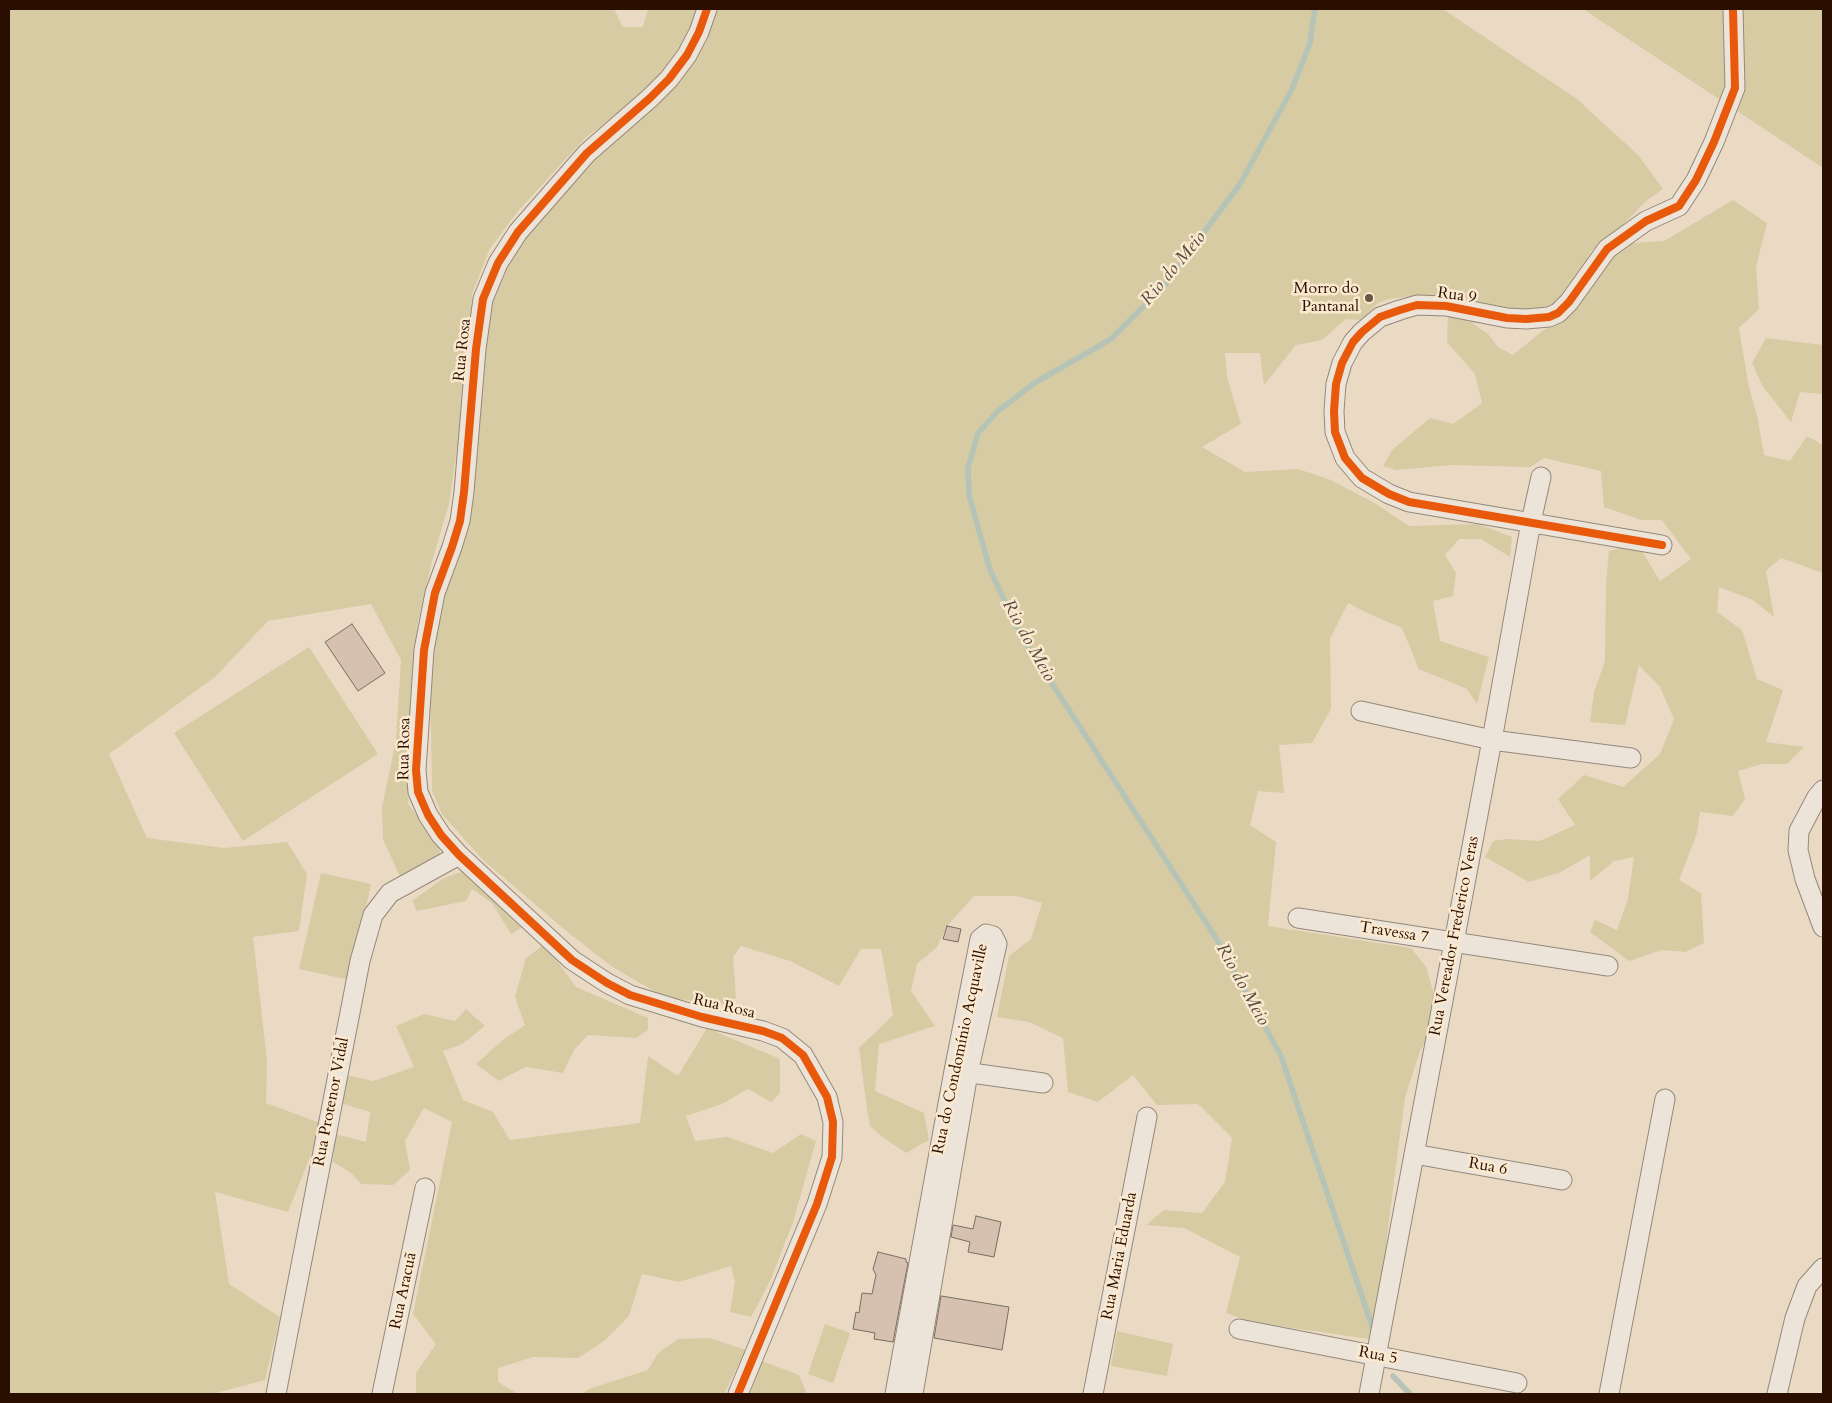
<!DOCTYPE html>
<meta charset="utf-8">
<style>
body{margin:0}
#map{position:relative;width:1832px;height:1403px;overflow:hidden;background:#eadac4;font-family:Cardo,serif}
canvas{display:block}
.frame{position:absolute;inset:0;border:10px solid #2a0e00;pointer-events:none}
</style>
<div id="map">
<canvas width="1832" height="1403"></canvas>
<div class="frame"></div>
</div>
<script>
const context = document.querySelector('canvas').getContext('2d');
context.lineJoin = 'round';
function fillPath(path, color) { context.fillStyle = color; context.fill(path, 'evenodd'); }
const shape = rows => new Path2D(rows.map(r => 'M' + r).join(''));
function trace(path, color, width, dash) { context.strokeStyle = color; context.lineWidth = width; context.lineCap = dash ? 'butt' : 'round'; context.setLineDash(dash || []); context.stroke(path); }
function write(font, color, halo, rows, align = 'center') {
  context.font = font + ' Cardo,serif'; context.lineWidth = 5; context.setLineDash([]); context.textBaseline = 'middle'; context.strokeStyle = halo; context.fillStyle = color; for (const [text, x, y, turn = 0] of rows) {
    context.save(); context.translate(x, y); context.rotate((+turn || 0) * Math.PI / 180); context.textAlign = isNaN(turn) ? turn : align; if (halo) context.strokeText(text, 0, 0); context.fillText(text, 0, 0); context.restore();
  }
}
const green = shape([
 [9,9,614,9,623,27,643,27,648,9,1443,9,1577,99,1638,155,1663,189,1646,201,1615,233,1592,250,1571,286,1544,318,1517,324,1472,323,1488,334,1498,347,1513,355,1541,332,1567,317,1619,244,1664,241,1733,200,1767,223,1756,267,1759,309,1739,328,1749,388,1757,415,1764,455,1790,461,1807,436,1823,445,1823,573,1781,558,1766,571,1774,617,1753,600,1719,587,1717,612,1742,630,1757,679,1783,690,1766,742,1804,747,1787,764,1762,764,1738,771,1745,799,1733,816,1700,812,1697,833,1679,880,1701,893,1704,943,1685,952,1662,950,1629,961,1590,932,1595,920,1617,930,1628,899,1634,857,1614,861,1590,881,1590,855,1561,872,1529,882,1485,857,1493,841,1507,839,1540,841,1575,825,1558,799,1584,775,1623,787,1660,754,1674,719,1660,687,1639,665,1625,725,1590,722,1594,692,1605,661,1606,585,1609,551,1637,543,1660,581,1691,559,1662,520,1641,520,1604,507,1601,471,1544,458,1530,467,1451,465,1396,470,1383,466,1393,449,1430,418,1453,424,1482,403,1475,374,1447,342,1448,315,1414,296,1389,299,1378,303,1361,320,1346,319,1322,340,1296,345,1264,385,1260,353,1225,353,1227,377,1241,424,1202,447,1245,472,1298,469,1331,480,1376,504,1409,526,1478,524,1512,537,1510,557,1481,539,1459,539,1445,555,1456,573,1453,596,1433,601,1440,641,1489,657,1477,704,1467,689,1419,669,1402,628,1365,612,1348,603,1330,639,1331,709,1312,743,1279,745,1284,793,1258,791,1250,825,1276,842,1268,926,1411,948,1426,967,1440,1015,1420,1051,1405,1097,1388,1228,1381,1297,1369,1339,1251,1322,1226,1313,1240,1257,1184,1228,1146,1225,1164,1210,1202,1213,1225,1182,1232,1138,1198,1104,1157,1105,1133,1075,1098,1102,1068,1092,1063,1038,1029,1022,997,1017,1009,956,1031,939,1042,903,1017,896,974,896,947,926,937,947,917,964,911,991,935,1026,879,1044,875,1091,924,1113,929,1140,906,1153,884,1138,870,1126,867,1109,859,1048,893,1015,881,949,861,949,839,986,790,961,741,946,733,957,736,998,724,1004,666,998,611,966,564,929,483,860,442,814,432,791,430,666,439,612,470,522,487,315,495,291,523,236,585,160,663,95,682,76,628,106,585,138,518,211,489,250,472,294,470,364,456,456,449,504,432,561,417,626,413,688,408,804,439,843,440,857,401,879,383,839,382,807,396,741,401,660,371,604,268,621,215,677,109,754,147,838,224,848,287,842,307,874,299,931,253,937,267,1060,266,1103,323,1124,288,1212,215,1192,229,1284,280,1317,265,1380,212,1394,9,1394],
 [1583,9,1823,9,1823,168],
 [1766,338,1823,345,1823,394,1800,392,1791,422,1763,387,1752,363],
 [309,647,378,754,243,841,174,733],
 [467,870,526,925,511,934,492,903,472,889,466,901,417,911,412,901,444,878],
 [321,873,371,884,350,980,299,969],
 [545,944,576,987,648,1018,648,1030,636,1038,588,1035,574,1050,563,1073,526,1067,499,1081,476,1064,504,1039,525,1025,515,997,526,958],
 [466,1009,485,1026,462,1044,443,1051,463,1100,493,1112,510,1140,640,1123,648,1056,678,1076,707,1028,780,1059,780,1093,771,1102,748,1089,722,1104,686,1116,695,1141,727,1137,773,1153,801,1134,816,1141,793,1222,771,1279,751,1317,730,1312,735,1281,731,1266,679,1282,642,1274,629,1316,604,1341,578,1358,533,1357,498,1368,498,1382,518,1394,416,1394,416,1373,436,1344,413,1314,452,1122,424,1108,405,1141,410,1170,393,1185,361,1184,351,1173,333,1162,335,1134,366,1142,370,1112,340,1103,347,1075,373,1081,414,1067,396,1026,424,1014,455,1021],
 [825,1324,850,1333,833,1383,808,1374],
 [1117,1331,1173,1344,1167,1376,1111,1366],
 [709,1338,746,1350,724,1394,582,1394,589,1389,648,1370,658,1353,678,1339],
 [762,1361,799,1375,807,1394,750,1394]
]);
const stream = shape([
 [1315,9,1310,43,1292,89,1240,184,1163,287,1111,339,1036,382,998,411,978,433,968,468,969,495,990,570,1022,637,1216,938,1281,1056,1374,1332],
 [1393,1376,1410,1394]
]);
const building = shape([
 [352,624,385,673,358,691,325,642,352,624],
 [947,926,961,929,958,942,943,939,947,926],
 [976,1216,1001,1222,994,1257,968,1252,970,1242,951,1237,953,1225,973,1229,976,1216],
 [878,1252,906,1259,906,1262,908,1263,893,1342,874,1339,875,1333,853,1329,856,1312,859,1313,862,1293,872,1294,876,1275,873,1269,878,1252],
 [941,1296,1009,1307,1002,1350,934,1338,941,1296]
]);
const minor = shape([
 [707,9,699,32,687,55,669,79,650,98,587,153,518,232,498,263,483,299,476,349,464,492,460,521,452,547,435,593,424,650,416,770,418,792,428,815,441,835,459,855,572,960,607,983,630,995,702,1017,763,1031,782,1038,803,1055,827,1097,833,1122,832,1157,817,1204,738,1394],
 [1662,545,1409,502,1389,494,1362,478,1345,458,1335,432,1334,411,1336,384,1342,363,1353,342,1362,332,1380,317,1400,310,1417,305,1446,306,1507,318,1526,319,1549,317,1558,313,1569,302,1607,249,1646,221,1679,206,1696,180,1714,142,1735,88,1733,9],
 [1361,711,1492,740,1631,758],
 [1823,790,1817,797,1799,831,1798,850,1805,879,1823,927],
 [1298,918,1608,966],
 [957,1071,1043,1083],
 [1414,1154,1562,1180],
 [1239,1329,1517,1383],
 [276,1394,360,961,373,915,390,893,459,855],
 [382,1394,425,1188],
 [895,1394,954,1071,980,939,986,934,993,936,997,944,968,1073,913,1394],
 [1093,1394,1147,1117],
 [1369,1394,1492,740,1531,522,1541,477],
 [1609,1394,1665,1099],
 [1777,1394,1795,1318,1807,1286,1823,1268]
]);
const cycleway = shape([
 [707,9,699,32,687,55,669,79,650,98,587,153,518,232,498,263,483,299,476,349,464,492,460,521,452,547,435,593,424,650,416,770,418,792,428,815,441,835,459,855,572,960,607,983,630,995,702,1017,763,1031,782,1038,803,1055,827,1097,833,1122,832,1157,817,1204,738,1394],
 [1662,545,1409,502,1389,494,1362,478,1345,458,1335,432,1334,411,1336,384,1342,363,1353,342,1362,332,1380,317,1400,310,1417,305,1446,306,1507,318,1526,319,1549,317,1558,313,1569,302,1607,249,1646,221,1679,206,1696,180,1714,142,1735,88,1733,9]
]);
const markers = [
 [1369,298,5,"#6d5545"]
];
const poiNames = [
 ["Morro do",1359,289],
 ["Pantanal",1359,307]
];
const streetNames = [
 ["Rua 9",1457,296,8],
 ["Rua Rosa",463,350,-84],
 ["Rua Rosa",405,749,-89],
 ["Travessa 7",1394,933,9],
 ["Rua Vereador Frederico Veras",1455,936,-79],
 ["Rua Rosa",724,1007,13],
 ["Rua do Condomínio Acquaville",961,1049,-78],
 ["Rua Protenor Vidal",332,1102,-79],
 ["Rua 6",1488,1167,10],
 ["Rua Maria Eduarda",1120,1256,-79],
 ["Rua Aracuã",404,1291,-78],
 ["Rua 5",1378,1356,11]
];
const waterNames = [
 ["Rio do Meio",1174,269,-50],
 ["Rio do Meio",1028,641,61],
 ["Rio do Meio",1242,985,61]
];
fillPath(green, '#d6cba3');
trace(stream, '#b5c4b6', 5.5);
fillPath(building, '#d6c1b0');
trace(building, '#796d60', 1);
trace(minor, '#94887a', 21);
trace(minor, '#ede4d9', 19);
trace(cycleway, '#e8590c', 8);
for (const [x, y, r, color] of markers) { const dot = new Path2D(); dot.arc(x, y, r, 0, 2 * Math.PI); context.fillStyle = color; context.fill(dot); trace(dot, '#fbe9cf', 2); }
write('16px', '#2a0e00', '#fbe9cf', poiNames, 'right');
write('16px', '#2a0e00', '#fbe9cf', streetNames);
write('italic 18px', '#534b3e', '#fbe9cf', waterNames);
</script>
